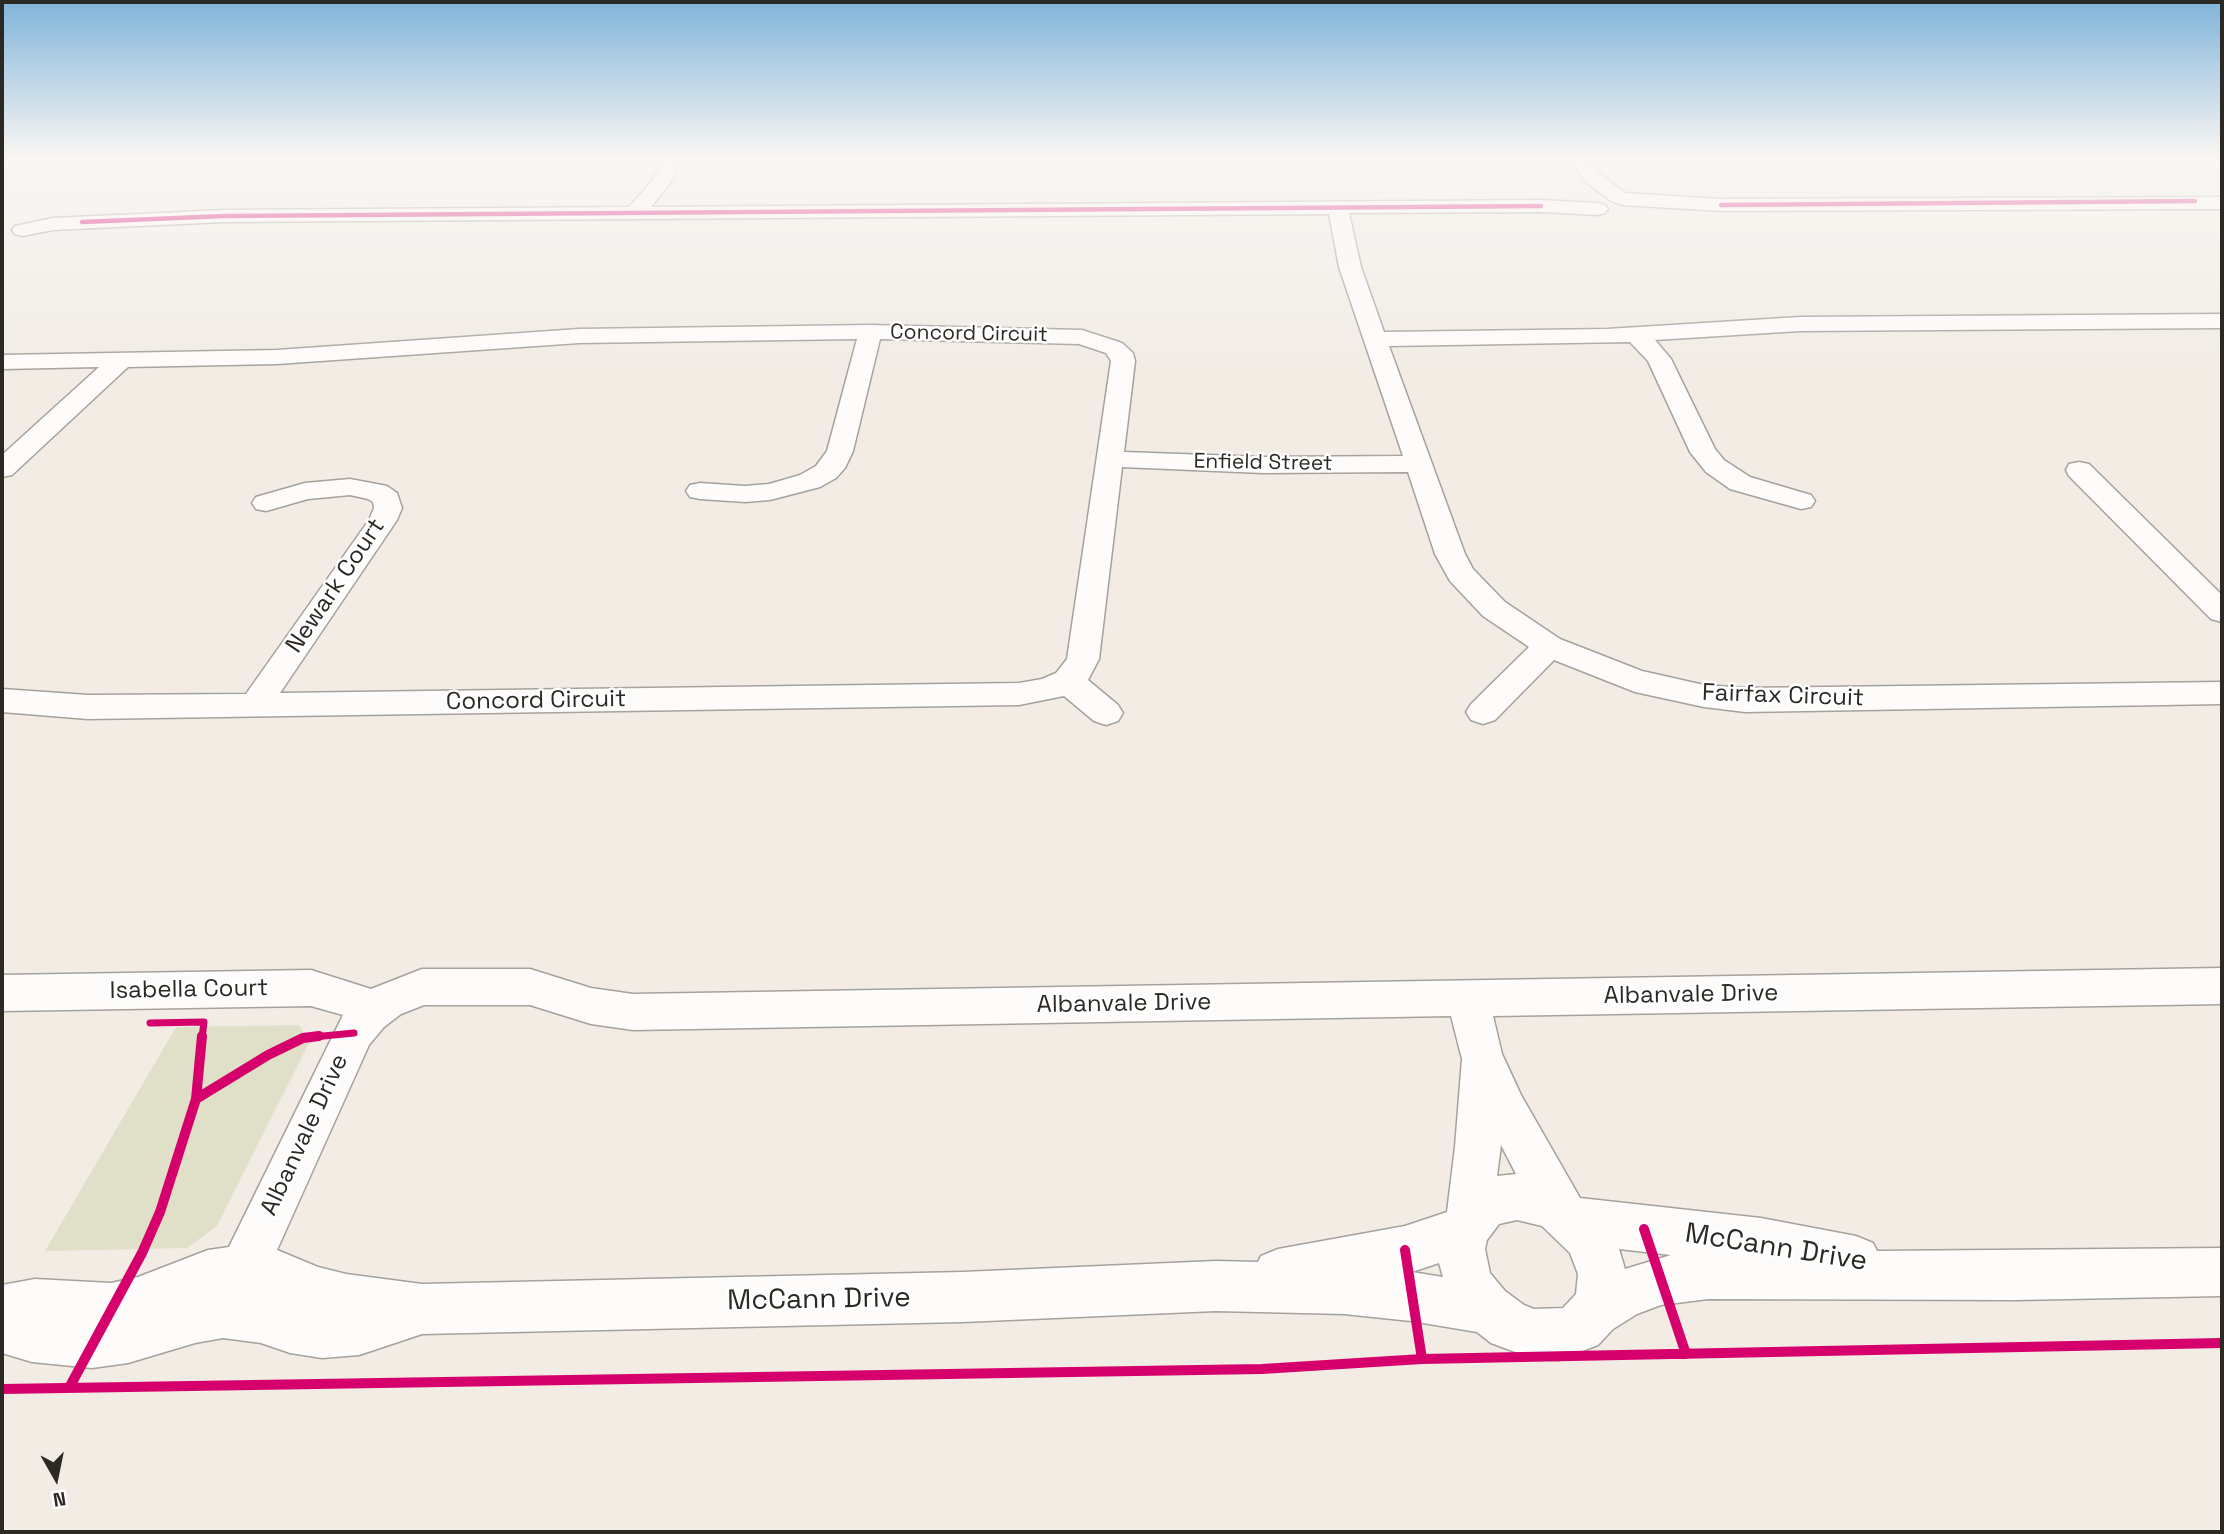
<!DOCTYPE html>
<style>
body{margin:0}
#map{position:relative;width:2224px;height:1534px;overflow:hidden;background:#f2ece5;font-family:"Space Grotesk",sans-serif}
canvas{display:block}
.frame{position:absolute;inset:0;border:4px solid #2c2824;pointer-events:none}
.north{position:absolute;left:21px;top:1443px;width:70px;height:70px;-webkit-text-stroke:5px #fff;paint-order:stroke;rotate:171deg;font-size:19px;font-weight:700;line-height:28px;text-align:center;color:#2c2824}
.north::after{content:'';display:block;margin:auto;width:24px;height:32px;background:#2c2824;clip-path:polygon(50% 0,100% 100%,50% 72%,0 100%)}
</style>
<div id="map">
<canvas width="2224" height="1534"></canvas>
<div class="frame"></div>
<div class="north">N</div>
</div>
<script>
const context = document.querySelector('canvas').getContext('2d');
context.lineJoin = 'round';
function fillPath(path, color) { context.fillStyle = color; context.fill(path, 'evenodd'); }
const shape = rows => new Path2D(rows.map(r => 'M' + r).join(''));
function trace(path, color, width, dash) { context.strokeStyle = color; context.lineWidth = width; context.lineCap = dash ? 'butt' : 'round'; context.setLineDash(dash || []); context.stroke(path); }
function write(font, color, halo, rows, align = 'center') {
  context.font = font + ' "Space Grotesk",sans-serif'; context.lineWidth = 5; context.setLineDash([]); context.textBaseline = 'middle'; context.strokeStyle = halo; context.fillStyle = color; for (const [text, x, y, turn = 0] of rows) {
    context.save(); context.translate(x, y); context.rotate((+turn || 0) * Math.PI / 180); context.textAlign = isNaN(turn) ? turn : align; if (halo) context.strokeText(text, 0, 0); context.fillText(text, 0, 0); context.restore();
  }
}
const green = shape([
 [299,1025,310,1041,217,1226,187,1248,45,1251,176,1027]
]);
const minor = shape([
 [665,158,683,158,670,183,651,207,1541,200,1598,203,1605,205,1608,209,1605,213,1598,215,1541,212,1349,213,1361,267,1384,332,1607,329,1800,317,2222,314,2222,328,1800,331,1655,340,1671,359,1715,449,1724,460,1750,477,1811,495,1815,501,1811,507,1801,509,1730,489,1706,472,1690,452,1648,361,1630,342,1389,346,1465,554,1473,569,1505,602,1560,639,1642,671,1704,685,1745,688,2222,682,2222,704,1745,712,1704,707,1635,692,1554,660,1495,720,1483,724,1471,720,1466,712,1471,704,1529,647,1483,616,1450,581,1435,554,1408,472,1263,473,1122,467,1099,659,1088,680,1118,705,1123,713,1118,721,1106,725,1094,721,1064,696,1019,705,88,719,2,712,2,689,88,695,246,694,369,520,374,508,373,502,368,499,350,495,308,499,266,511,256,509,252,503,256,497,305,483,350,479,387,486,397,493,402,508,397,520,280,693,1019,683,1042,679,1056,673,1067,659,1111,361,1106,353,1079,344,880,339,853,451,845,468,836,478,820,487,770,500,745,502,700,499,690,497,686,491,690,485,700,483,745,486,769,484,800,475,816,466,827,451,857,339,579,343,277,364,128,367,12,475,2,477,2,455,99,367,2,369,2,355,277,350,579,329,870,325,1082,330,1122,343,1133,353,1135,361,1124,452,1263,457,1403,456,1339,267,1329,214,224,222,53,230,22,236,15,234,12,230,15,226,53,218,224,210,629,207,652,181,665,158],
 [1569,158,1588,158,1600,174,1625,193,1721,199,2222,197,2222,209,1721,211,1622,205,1611,201,1586,182,1569,158],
 [2079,462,2089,464,2222,595,2222,622,2211,619,2069,476,2066,470,2069,464,2079,462],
 [2222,968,2222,1004,1493,1016,1502,1054,1521,1095,1580,1198,1761,1218,1856,1236,1873,1243,1877,1251,2222,1248,2222,1296,2015,1300,1708,1299,1661,1305,1637,1314,1613,1329,1598,1345,1559,1360,1534,1359,1491,1343,1477,1332,1411,1321,1344,1314,1216,1311,963,1322,422,1334,359,1355,322,1358,290,1353,261,1343,223,1338,195,1343,128,1363,92,1368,32,1362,2,1353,2,1285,35,1279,111,1283,138,1277,208,1250,229,1247,343,1015,311,1006,2,1011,2,975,311,970,371,989,422,969,530,969,591,988,633,994,2222,968],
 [424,1005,530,1005,591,1024,633,1030,1451,1016,1462,1059,1455,1147,1447,1212,1405,1226,1278,1249,1261,1256,1258,1262,1216,1261,963,1272,422,1284,346,1274,318,1267,277,1250,369,1045,384,1027,401,1014,424,1005],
 [1501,1145,1516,1174,1497,1176,1501,1145],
 [1517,1220,1542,1226,1570,1253,1578,1274,1576,1294,1563,1308,1534,1309,1524,1305,1505,1291,1490,1273,1485,1249,1487,1240,1499,1224,1517,1220],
 [1619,1249,1671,1255,1625,1269,1619,1249],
 [1439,1263,1443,1277,1412,1272,1439,1263]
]);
const cyclewayFar2 = shape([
 [1721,205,2195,201],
 [82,222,224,216,1541,206]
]);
const cyclewayFar1 = shape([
 [150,1023,204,1022,202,1038],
 [303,1038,354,1033]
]);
const cycleway = shape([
 [196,1099,268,1055,303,1038,319,1036],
 [1644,1229,1686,1354],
 [1405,1250,1422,1359],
 [69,1388,142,1253,160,1212,196,1099,202,1036],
 [2,1389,1262,1369,1422,1359,2222,1343]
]);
const farStreetnames = [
 ["Concord Circuit",969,334,1],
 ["Enfield Street",1263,463,1]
];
const streetNames = [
 ["Newark Court",336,586,-56],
 ["Fairfax Circuit",1783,696,2],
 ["Concord Circuit",536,701,-1],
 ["Isabella Court",189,990,-1],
 ["Albanvale Drive",1691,995,-1],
 ["Albanvale Drive",1124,1004,-1],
 ["Albanvale Drive",305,1135,-65]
];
const nearStreetnames = [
 ["McCann Drive",1776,1248,9],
 ["McCann Drive",819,1300,-1]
];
fillPath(green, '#dfe0c7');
trace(minor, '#a5a19b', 3);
fillPath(minor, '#fdfcfb');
trace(cyclewayFar2, '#d6006c', 4.5);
trace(cyclewayFar1, '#d6006c', 7);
trace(cycleway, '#d6006c', 10);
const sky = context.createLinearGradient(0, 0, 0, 373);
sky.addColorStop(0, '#80b4db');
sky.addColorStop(0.42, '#f9f6f3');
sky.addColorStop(1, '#f9f6f300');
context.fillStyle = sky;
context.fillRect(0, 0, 2224, 373);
write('21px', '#2c2824', '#fff', farStreetnames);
write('24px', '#2c2824', '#fff', streetNames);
write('28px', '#2c2824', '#fff', nearStreetnames);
</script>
